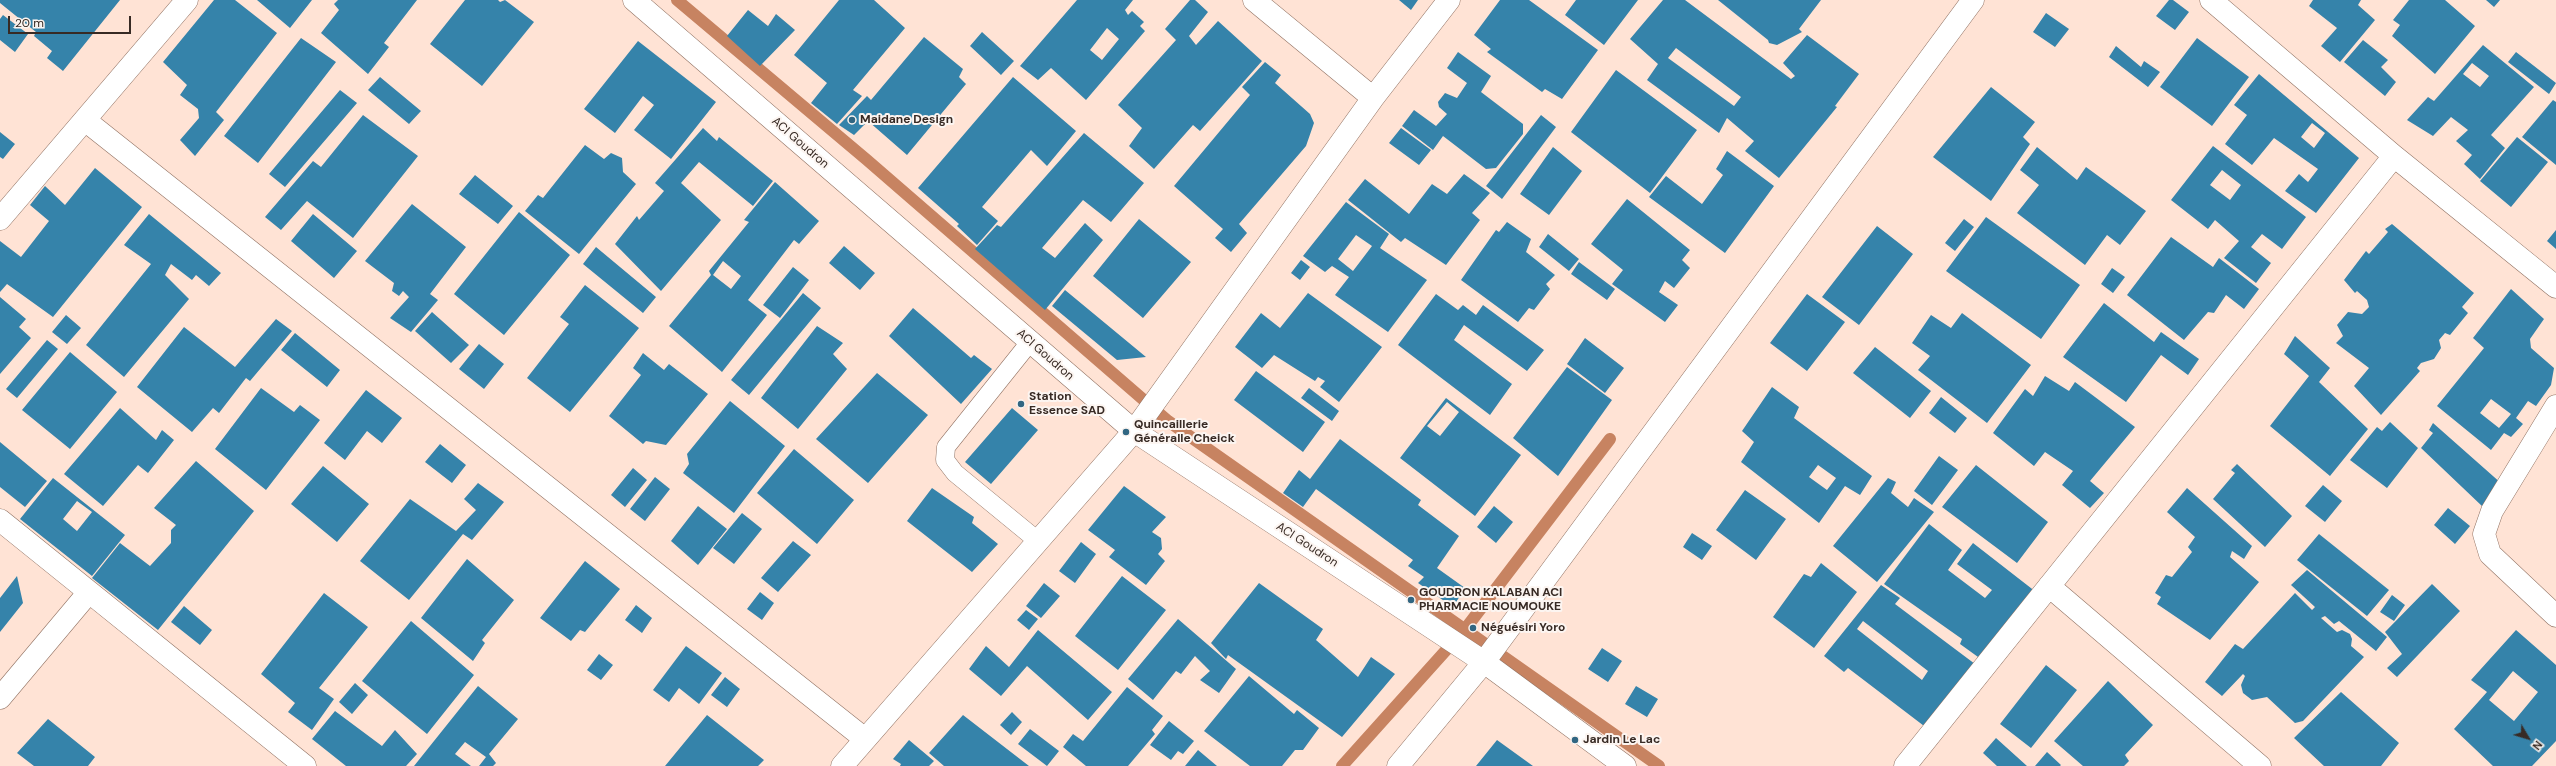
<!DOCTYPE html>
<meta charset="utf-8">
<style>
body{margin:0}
#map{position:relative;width:2556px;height:766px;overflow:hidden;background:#ffe3d5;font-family:"DM Sans",sans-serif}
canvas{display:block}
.north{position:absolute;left:2508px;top:718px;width:40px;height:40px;-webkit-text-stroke:3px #fcf5f1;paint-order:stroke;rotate:128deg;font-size:11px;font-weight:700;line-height:16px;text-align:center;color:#372a24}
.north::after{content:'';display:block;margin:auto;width:14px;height:18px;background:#372a24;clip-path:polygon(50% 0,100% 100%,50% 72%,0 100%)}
.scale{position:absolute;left:8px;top:16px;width:123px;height:18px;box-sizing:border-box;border:2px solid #372a24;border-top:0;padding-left:5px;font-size:12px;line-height:14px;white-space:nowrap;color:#372a24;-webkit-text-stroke:3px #fcf5f1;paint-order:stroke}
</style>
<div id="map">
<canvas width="2556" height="766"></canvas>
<div class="north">N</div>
<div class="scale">20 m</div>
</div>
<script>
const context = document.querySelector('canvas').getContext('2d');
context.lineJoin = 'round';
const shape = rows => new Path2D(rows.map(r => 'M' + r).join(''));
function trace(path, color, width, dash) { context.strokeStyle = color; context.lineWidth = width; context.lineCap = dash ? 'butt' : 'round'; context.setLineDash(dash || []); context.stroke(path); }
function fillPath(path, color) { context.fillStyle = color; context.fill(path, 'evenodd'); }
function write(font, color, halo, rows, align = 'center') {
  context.font = font + ' "DM Sans",sans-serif'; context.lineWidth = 4; context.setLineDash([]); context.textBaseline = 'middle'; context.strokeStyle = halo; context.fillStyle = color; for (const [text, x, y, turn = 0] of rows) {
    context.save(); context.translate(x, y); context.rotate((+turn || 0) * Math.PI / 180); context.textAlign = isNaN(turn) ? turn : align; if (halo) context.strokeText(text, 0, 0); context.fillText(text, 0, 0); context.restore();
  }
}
const stream = shape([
 [677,0,867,160,1168,421,1659,766],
 [1342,766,1466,628,1610,439]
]);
const building = shape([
 [0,0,120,0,63,71,47,58,52,51,34,36,36,32,0,3],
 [214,0,235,0,277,33,216,112,224,120,195,156,180,140,199,118,198,109,180,95,187,85,163,62],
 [257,0,312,0,290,28],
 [338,0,417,0,384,43,389,47,368,74,321,33,339,10,334,4],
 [465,0,498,0,500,2,505,0,534,22,482,86,430,44],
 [839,0,874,0,905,28,853,90,862,96,837,124,811,103,827,83,794,55],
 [1077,0,1133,0,1125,10,1128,15,1132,11,1144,22,1140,26,1145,31,1086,100,1051,68,1038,80,1020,66],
 [1107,28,1119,39,1102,60,1090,50],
 [1190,0,1195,0,1208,12,1189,36,1196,45,1218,21,1262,61,1200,131,1193,125,1154,169,1129,146,1142,128,1118,105,1176,40,1165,29],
 [1399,0,1418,0,1411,10],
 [1500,0,1529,0,1598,50,1562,99,1545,89,1542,92,1487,52,1491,49,1474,35],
 [1576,0,1638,0,1604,45,1565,15],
 [1663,0,1685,0,1791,79,1795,76,1783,63,1807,35,1859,74,1835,106,1837,107,1779,178,1745,151,1754,141,1727,118,1719,133,1647,80,1658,64,1630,39],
 [1676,48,1741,97,1734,106,1668,58],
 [1718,0,1821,0,1799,29,1802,32,1777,45,1769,43,1768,40],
 [2169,0,2173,0,2189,12,2175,30,2156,16],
 [2313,0,2361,0,2358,5,2375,20,2340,62,2321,46,2337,28,2309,6],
 [2409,0,2445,0,2475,26,2435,74,2392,36,2400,25,2393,20],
 [2486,0,2500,0,2494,7],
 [748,10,768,26,776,14,795,30,760,66,727,36],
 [2046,13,2069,29,2055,47,2033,32],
 [3,15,28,34,15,52,0,40,0,19],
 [982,32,1014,61,1001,75,970,46],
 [924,37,963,69,959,77,966,84,907,155,868,121,854,135,839,125,867,96,871,100],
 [301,38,336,62,258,163,224,136],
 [2197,38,2249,77,2212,126,2160,87],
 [2363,40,2388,60,2381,67,2396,82,2385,96,2344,62],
 [638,41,716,102,671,159,634,130,654,105,643,96,615,133,584,109],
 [2483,45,2534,87,2491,135,2505,148,2480,179,2464,164,2472,155,2456,141,2468,130,2451,117,2433,136,2407,120,2428,97,2434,101],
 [2472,63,2489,76,2480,87,2463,74],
 [2116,46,2141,67,2144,61,2160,72,2148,87,2109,57],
 [1458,52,1491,76,1481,92,1523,124,1523,134,1496,168,1486,169,1443,136,1433,150,1402,126,1414,110,1436,126,1447,114,1439,107,1438,102,1445,93,1457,98,1467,83,1447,68],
 [2516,52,2556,83,2549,94,2508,62],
 [1265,62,1281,75,1275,83,1310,114,1314,123,1306,146,1239,224,1247,233,1231,252,1215,238,1223,229,1174,186,1250,95,1242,87],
 [1616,70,1697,130,1650,193,1571,132],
 [2259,74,2359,158,2316,213,2285,191,2299,174,2308,182,2318,169,2274,138,2252,165,2225,144,2247,115,2234,105],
 [2312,123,2325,133,2314,148,2301,137],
 [380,77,421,111,409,124,368,90],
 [1013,77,1076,131,1047,166,1031,150,982,207,998,221,977,245,957,226,959,224,918,188],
 [1991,87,2035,122,2023,137,2030,144,1991,201,1933,157],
 [340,90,357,103,285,187,269,174],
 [2553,100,2556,102,2556,165,2522,137],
 [363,115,418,156,353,238,307,201,281,230,265,217,313,161,321,167],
 [1541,115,1556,127,1502,199,1486,186],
 [703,128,717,141,719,137,773,181,753,206,699,162,681,183,721,220,661,291,615,244,637,216,639,220,664,191,655,183],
 [1401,128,1431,150,1419,165,1389,143],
 [0,132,15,144,3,159,0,157],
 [1084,133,1144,183,1111,222,1083,200,1042,248,1055,258,1085,223,1103,240,1045,310,975,249,997,225,1001,227],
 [2517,137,2548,162,2511,207,2480,181],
 [585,145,604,159,611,153,622,158,623,172,636,184,579,254,525,211,538,195,543,198],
 [2213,146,2306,217,2282,249,2262,234,2251,247,2271,263,2256,283,2224,258,2239,241,2215,220,2208,229,2171,200],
 [2222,170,2241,185,2230,200,2210,185],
 [1553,147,1582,171,1549,215,1520,194],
 [2037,147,2077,180,2086,167,2146,211,2120,245,2107,235,2085,265,2017,213,2039,185,2020,170],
 [1727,151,1774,186,1725,253,1649,197,1666,176,1702,204,1723,175,1716,169],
 [95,168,142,207,53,317,7,284,0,292,0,241,21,257,49,221,30,205,45,186,65,205],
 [1464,174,1490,193,1472,213,1480,220,1446,265,1405,238,1401,242,1348,200,1365,179,1409,214,1432,184,1447,194],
 [475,175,513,206,498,224,459,194],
 [775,182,819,221,799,244,794,240,748,300,767,315,722,372,669,326,711,275,709,271,749,222,744,220],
 [723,261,741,276,731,289,713,275],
 [1627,199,1690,250,1682,260,1690,268,1674,288,1665,281,1659,292,1678,305,1665,322,1612,284,1623,270,1591,244],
 [1346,202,1389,234,1380,248,1427,280,1388,332,1335,295,1349,277,1332,266,1325,272,1303,256],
 [1356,235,1372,246,1353,271,1338,259],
 [412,204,466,247,430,294,438,300,411,332,390,318,409,297,403,291,399,296,392,291,394,283,365,261],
 [519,212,570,255,504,335,454,294],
 [149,214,221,273,209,286,196,275,192,280,171,264,165,275,189,299,124,377,86,345,151,264,124,245],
 [313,214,357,251,334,278,291,241],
 [1986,217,2080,285,2041,339,1946,271],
 [1139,219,1191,262,1143,318,1093,276],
 [1964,219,1974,227,1955,251,1945,243],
 [1507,222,1531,239,1526,252,1555,275,1546,284,1550,289,1534,310,1529,308,1518,322,1461,280,1496,230,1499,232],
 [2392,224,2474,293,2462,307,2468,313,2450,335,2445,333,2439,340,2441,348,2434,359,2421,363,2417,368,2420,371,2381,415,2354,386,2369,368,2336,343,2343,336,2337,325,2348,312,2362,314,2369,307,2367,300,2357,291,2355,293,2344,280,2366,251,2369,254,2388,232,2385,229],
 [1877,226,1913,254,1859,325,1822,297],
 [2556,230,2556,249,2547,241],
 [1548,234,1579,259,1569,271,1539,247],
 [2171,237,2213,267,2219,258,2259,289,2244,309,2226,295,2214,313,2208,312,2184,340,2127,295],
 [844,246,875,273,860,290,829,263],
 [596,247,656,297,643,313,583,264],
 [1301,260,1310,267,1300,280,1291,273],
 [1579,262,1615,289,1607,300,1571,274],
 [793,267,809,280,780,318,763,305],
 [2112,268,2125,277,2113,293,2101,284],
 [585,285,639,328,570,412,527,378,569,324,560,317],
 [2511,289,2544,319,2530,339,2531,348,2554,368,2551,385,2536,406,2528,401,2516,418,2523,424,2511,437,2504,433,2491,450,2437,406,2484,348,2473,338],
 [2491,399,2511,414,2499,428,2480,413],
 [1065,290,1146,357,1117,360,1052,306],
 [803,293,821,308,749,395,731,380],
 [1308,293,1382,347,1339,402,1320,387,1325,381,1318,377,1315,381,1274,355,1262,368,1235,347,1261,313,1280,328],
 [1436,294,1458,310,1463,305,1476,315,1483,305,1544,350,1527,371,1464,325,1454,340,1512,384,1490,415,1398,345],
 [1807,294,1845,322,1807,371,1770,343],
 [0,297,26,319,19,327,31,338,0,374],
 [2104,303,2154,342,2161,332,2199,359,2188,375,2161,355,2126,402,2063,357],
 [913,308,971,358,974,355,992,369,961,404,889,336],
 [432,312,469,345,451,363,415,331],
 [1962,313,2031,365,1987,423,1918,370,1930,356,1912,343,1931,315,1951,328],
 [66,315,81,328,67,344,52,332],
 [276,319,292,331,250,381,246,378,219,413,213,408,192,432,137,387,184,327,235,367],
 [817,326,843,343,833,354,847,369,798,429,761,398],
 [295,333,340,370,327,387,281,350],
 [2295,336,2330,368,2319,382,2368,429,2330,476,2270,426,2309,376,2284,354],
 [1585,338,1624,368,1605,393,1567,364],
 [47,340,58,349,17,398,6,389],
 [479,344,504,364,484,389,459,369],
 [1875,347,1931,391,1910,418,1853,373],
 [70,352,117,392,70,449,22,410],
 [643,353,664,370,669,364,708,394,666,445,646,441,643,444,609,416,641,375,633,368],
 [1567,367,1612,400,1558,476,1513,438],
 [1256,371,1325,422,1303,452,1234,400],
 [877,373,928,415,868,483,816,439],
 [2045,376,2069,391,2075,382,2135,427,2090,481,2104,493,2090,508,2062,485,2073,471,2045,452,2034,466,1993,433,2025,389,2033,396],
 [1772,387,1799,407,1794,418,1872,476,1860,495,1845,486,1819,523,1741,462,1754,442,1742,431],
 [1818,465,1836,478,1827,490,1809,477],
 [261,388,294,412,300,405,320,420,266,490,215,449],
 [1309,388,1339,411,1332,421,1301,398],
 [366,390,402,418,382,443,367,431,345,460,324,443],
 [1941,397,1967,418,1955,433,1929,413],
 [1446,398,1521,455,1475,516,1400,458],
 [1447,402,1459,412,1440,436,1427,426],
 [730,401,785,446,734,513,683,473,689,464,687,454],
 [120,408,156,440,162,430,174,440,148,473,138,465,103,506,64,474],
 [1012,408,1038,430,991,484,965,462],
 [2390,422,2418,448,2387,488,2350,460,2377,427,2382,431],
 [2433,423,2502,484,2483,507,2421,448,2433,433,2429,430],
 [1340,439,1421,500,1418,505,1459,536,1437,568,1465,588,1453,607,1418,583,1424,577,1408,566,1413,560,1316,489,1303,507,1283,493,1299,470,1310,479],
 [0,442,47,481,25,507,0,487],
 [440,444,466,465,452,483,425,462],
 [794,449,854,500,817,544,757,493],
 [1939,456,1958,470,1932,505,1914,491],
 [196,461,254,511,158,630,92,578,120,543,150,566,171,543,171,530,176,525,154,508],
 [2237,464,2292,516,2265,547,2213,499,2235,473,2231,470],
 [1976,465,2048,522,2017,563,1942,507],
 [323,466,369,504,337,542,291,504],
 [633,468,647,480,625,507,611,495],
 [655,477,670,489,645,521,630,509],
 [53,478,125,535,92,576,20,519],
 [77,501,92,512,77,531,63,519],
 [1888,478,1896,482,1891,493,1908,507,1914,498,1934,512,1877,582,1833,546],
 [478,483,504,502,472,540,463,534,409,600,360,561,410,499,456,531,476,510,464,499],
 [2323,485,2342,501,2325,522,2305,506],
 [1124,486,1166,517,1152,532,1161,538,1162,549,1158,554,1165,561,1146,585,1109,557,1115,550,1088,530],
 [932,488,974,517,972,523,998,544,972,572,907,521],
 [2187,488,2252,546,2244,559,2232,551,2230,557,2259,582,2210,640,2157,604,2161,597,2155,593,2166,575,2172,577,2192,552,2188,547,2195,537,2167,512],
 [1745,490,1786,519,1756,560,1716,530],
 [698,506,727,529,698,565,671,541],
 [1494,506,1513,522,1496,543,1477,527],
 [2448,508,2470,526,2455,544,2434,525],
 [742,513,762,529,734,564,713,548],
 [1929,524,1962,550,1948,570,1985,598,1992,590,1957,564,1973,543,2036,592,1985,662,1960,644,1962,639,1884,584],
 [1692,533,1712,546,1702,560,1683,547],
 [2319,534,2389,590,2367,616,2297,560],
 [793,541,811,555,778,592,761,578],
 [1081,542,1096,554,1075,583,1059,571],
 [467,559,514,600,482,640,485,643,473,661,421,618],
 [585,561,620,589,585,632,580,630,571,641,540,618],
 [1821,563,1857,592,1814,648,1773,617,1804,574,1811,577],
 [2307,570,2387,637,2376,651,2339,621,2334,624,2325,616,2321,618,2337,632,2342,630,2350,634,2352,639,2351,646,2364,657,2303,721,2295,723,2267,697,2252,700,2243,693,2241,685,2245,676,2243,674,2222,696,2205,682,2235,644,2243,649,2295,593,2312,610,2315,607,2291,585],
 [17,576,23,603,0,632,0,598],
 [1122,576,1166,610,1118,670,1075,636],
 [1044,583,1060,596,1041,618,1026,606],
 [1259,583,1323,629,1316,640,1358,677,1371,657,1395,674,1342,737,1228,655,1226,659,1211,643],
 [2432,584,2460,611,2397,677,2387,668,2402,654,2385,632],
 [1881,585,1900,598,1895,604,1979,667,1928,729,1848,668,1844,672,1824,656],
 [1863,621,1928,671,1922,680,1857,629],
 [760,592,774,603,762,620,747,609],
 [324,593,368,627,319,688,334,699,312,730,288,712,295,703,261,674],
 [2392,595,2405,605,2394,621,2380,612],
 [636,605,652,618,642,633,625,620],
 [184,606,212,630,200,645,171,622],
 [1026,610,1038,619,1029,630,1017,620],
 [1178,619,1236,669,1219,693,1200,680,1210,671,1195,656,1181,674,1176,671,1153,700,1128,679],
 [411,621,474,675,427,734,362,681],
 [1038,630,1112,692,1088,720,1027,666,1001,696,969,669,986,646,1009,667],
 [2516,630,2556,665,2556,741,2532,766,2493,766,2454,729,2487,692,2471,680],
 [2513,671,2538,692,2514,721,2489,700],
 [686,646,722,673,699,704,679,688,669,702,653,690],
 [1602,648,1622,661,1608,682,1588,669],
 [599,654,613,665,601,680,587,670],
 [2046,665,2077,690,2031,748,2000,724],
 [1249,676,1294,714,1297,710,1319,728,1303,750,1295,750,1282,766,1250,766,1204,731],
 [725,677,740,689,727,707,711,695],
 [2108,681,2153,725,2125,755,2129,761,2124,766,2083,766,2054,741],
 [355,683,368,695,352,714,339,702],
 [478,686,518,719,489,754,496,763,493,766,479,766,486,757,465,742,455,754,471,766,414,766],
 [1636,686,1658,699,1647,717,1625,704],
 [1127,687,1163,716,1152,730,1155,734,1128,766,1086,766,1063,747,1073,734,1083,741],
 [2341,692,2399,743,2381,766,2324,766,2294,738],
 [335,711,382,746,395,730,417,754,406,766,346,766,312,739],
 [1012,712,1022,722,1011,735,1000,725],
 [707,715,764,760,758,766,665,766],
 [963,715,1029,766,944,766,929,753],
 [48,719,95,757,88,766,34,766,17,753],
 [1169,721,1194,741,1183,754,1178,751,1171,760,1150,745],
 [1030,729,1059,751,1047,766,1018,744],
 [1996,738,2027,766,1997,766,1983,753],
 [909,740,934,761,929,766,900,766,901,764,893,759],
 [1497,740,1533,766,1476,766],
 [1198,750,1217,766,1185,766],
 [2047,752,2061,765,2060,766,2035,766]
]);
const service = shape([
 [1030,342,946,447,945,460,955,473,1038,541]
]);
const minor = shape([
 [1254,0,1373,98],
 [2211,0,2394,156,2556,287],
 [86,121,865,739],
 [0,219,187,0],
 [2556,406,2492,511,2484,534,2490,554,2556,616],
 [0,520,305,766],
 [2049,586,2260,766],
 [0,698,89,592],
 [842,766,1134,431,1373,98,1449,0],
 [1905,766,2394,156]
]);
const tertiary = shape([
 [634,0,1134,431,1484,662,1625,766],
 [1398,766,1484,662,1973,0]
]);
const markers = [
 [852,120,4,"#316682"],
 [1021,404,4,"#316682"],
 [1126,432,4,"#316682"],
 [1411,600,4,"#316682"],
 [1473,628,4,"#316682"],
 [1575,740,4,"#316682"]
];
const poiNames = [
 ["Maidane Design",860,120],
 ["Station",1029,397],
 ["Essence SAD",1029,411],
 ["Quincaillerie",1134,425],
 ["Généralle Cheick",1134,439],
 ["GOUDRON KALABAN ACI",1419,593],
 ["PHARMACIE NOUMOUKE",1419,607],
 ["Néguésiri Yoro",1481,628],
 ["Jardin Le Lac",1583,740]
];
const streetNames = [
 ["ACI Goudron",800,143,41],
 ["ACI Goudron",1045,355,41],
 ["ACI Goudron",1307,545,33]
];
trace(stream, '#c78361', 12);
fillPath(building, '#3583aa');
trace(service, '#917263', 19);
trace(minor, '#917263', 23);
trace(tertiary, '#917263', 23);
trace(service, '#fff', 18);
trace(minor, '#fff', 22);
trace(tertiary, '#fff', 22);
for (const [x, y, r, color] of markers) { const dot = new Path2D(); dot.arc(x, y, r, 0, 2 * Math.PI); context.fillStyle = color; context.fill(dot); trace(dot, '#fcf5f1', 1.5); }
write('bold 12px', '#372a24', '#fcf5f1', poiNames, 'left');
write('12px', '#372a24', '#fcf5f1', streetNames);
</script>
